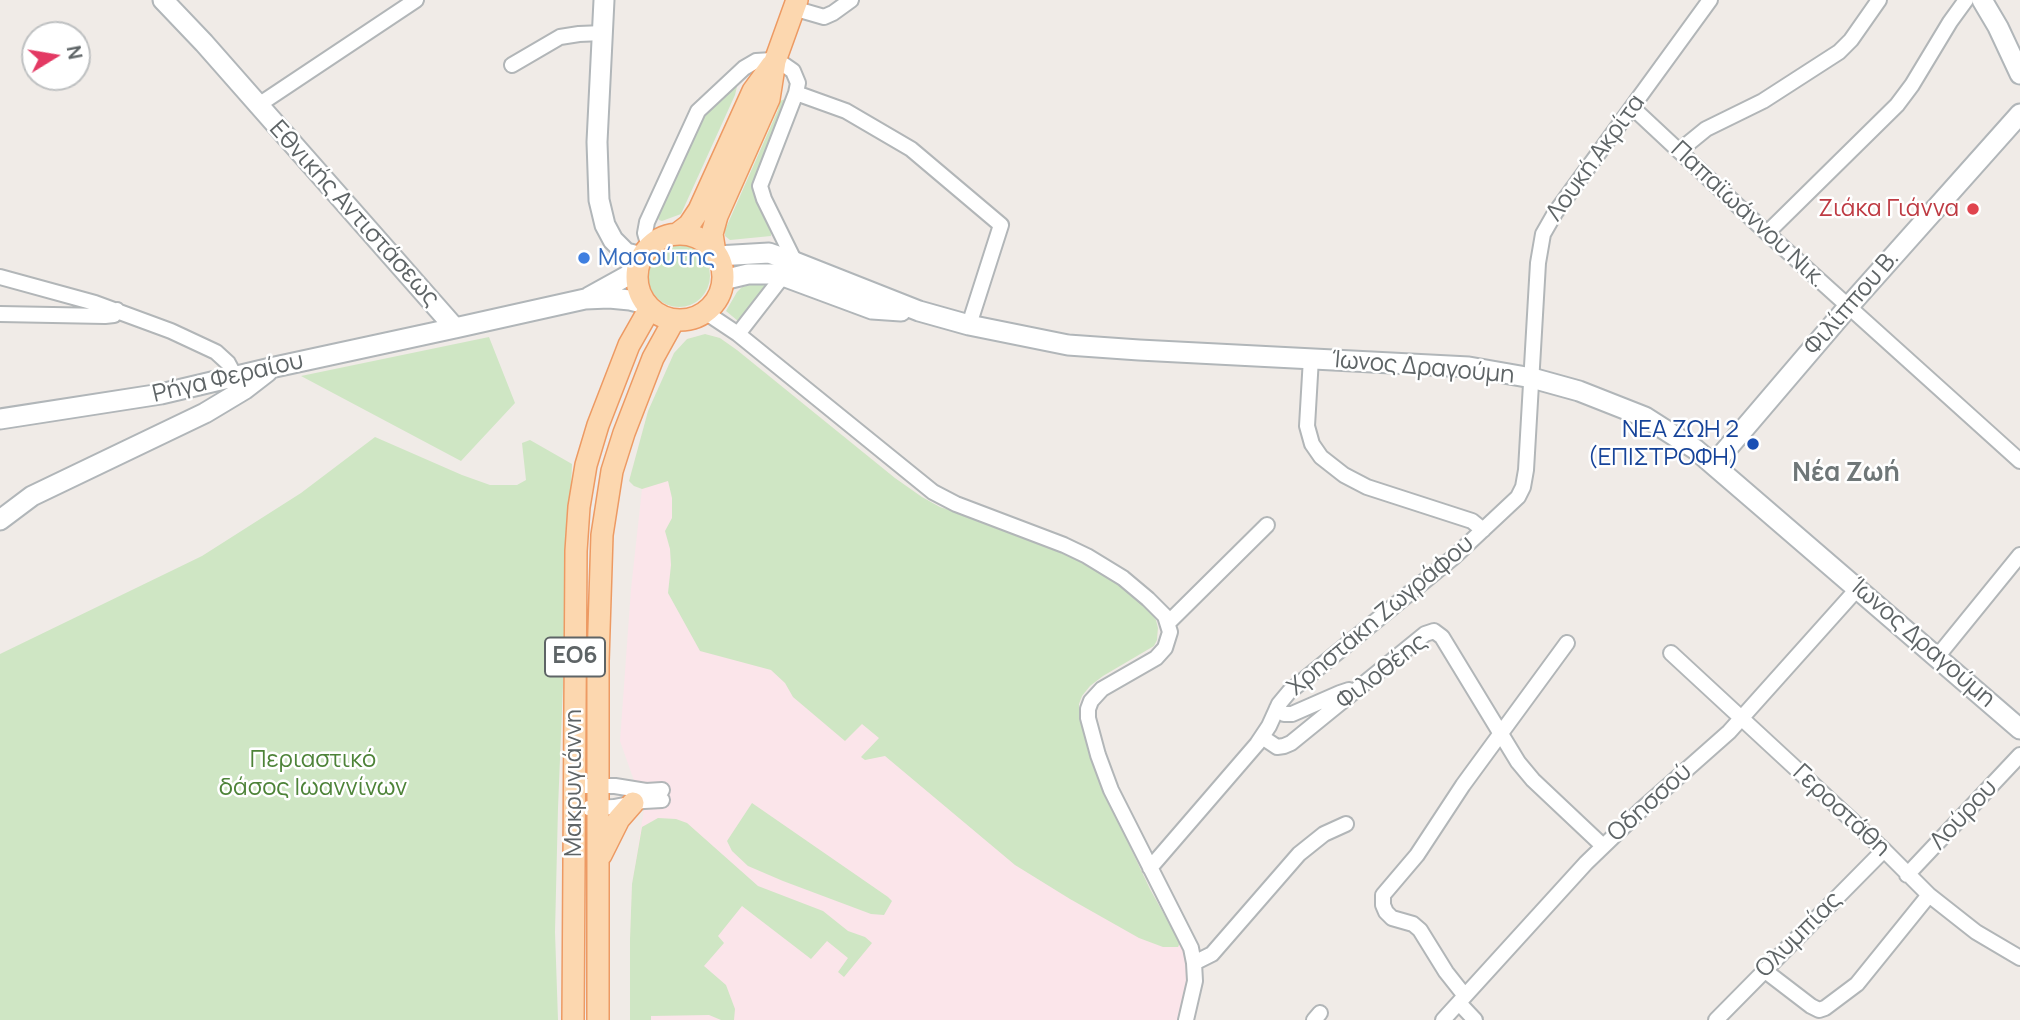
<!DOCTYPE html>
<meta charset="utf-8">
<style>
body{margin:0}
#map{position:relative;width:2020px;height:1020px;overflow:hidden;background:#f0ebe7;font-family:Manrope,sans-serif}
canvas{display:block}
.north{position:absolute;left:21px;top:21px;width:70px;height:70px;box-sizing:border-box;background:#fff;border:2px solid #bfc1c2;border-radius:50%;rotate:79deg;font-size:19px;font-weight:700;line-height:28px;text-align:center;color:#5e6466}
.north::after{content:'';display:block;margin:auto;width:24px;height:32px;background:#e33963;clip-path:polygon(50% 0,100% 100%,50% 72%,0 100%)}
</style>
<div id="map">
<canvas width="2020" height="1020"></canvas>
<div class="north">N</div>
</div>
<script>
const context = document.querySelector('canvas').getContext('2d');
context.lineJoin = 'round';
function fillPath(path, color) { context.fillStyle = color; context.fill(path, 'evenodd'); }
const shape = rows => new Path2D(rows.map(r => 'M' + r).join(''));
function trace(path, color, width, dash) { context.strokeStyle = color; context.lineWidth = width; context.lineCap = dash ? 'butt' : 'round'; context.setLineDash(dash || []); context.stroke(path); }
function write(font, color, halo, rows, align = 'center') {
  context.font = font + ' Manrope,sans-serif'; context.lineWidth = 5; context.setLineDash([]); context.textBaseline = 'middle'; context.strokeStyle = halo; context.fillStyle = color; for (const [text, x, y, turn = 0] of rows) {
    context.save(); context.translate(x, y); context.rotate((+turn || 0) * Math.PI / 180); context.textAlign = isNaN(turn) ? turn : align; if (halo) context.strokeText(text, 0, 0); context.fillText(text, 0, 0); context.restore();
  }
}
const medical = shape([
 [705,334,720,338,737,350,895,478,922,497,940,507,994,524,1153,615,1158,628,1158,634,1154,646,1103,676,1090,686,1082,696,1079,704,1079,716,1088,749,1114,813,1150,889,1185,953,1188,983,1180,1020,630,1020,630,939,632,884,644,809,620,741,631,589,642,489,629,481,648,411,674,353,687,339]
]);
const green = shape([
 [738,82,735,95,681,214,662,221,659,220,658,218,662,205,704,114],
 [785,99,786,103,752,186,771,228,771,236,730,240,725,236,725,230,778,110,780,101],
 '648 276a31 31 0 1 1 62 0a31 31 0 1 1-62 0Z',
 [761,282,769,286,741,319,738,321,726,311,737,292,742,287],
 [705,334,720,338,737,350,895,478,922,497,940,507,994,524,1065,552,1106,575,1126,589,1148,609,1156,620,1158,628,1157,640,1154,646,1103,676,1090,686,1082,696,1079,704,1079,716,1088,749,1114,813,1150,889,1180,943,1178,947,1163,947,1139,938,1070,899,1015,865,885,756,865,760,861,757,879,738,862,724,845,741,793,697,785,683,771,670,700,651,668,593,671,565,670,549,665,531,672,518,672,498,668,481,642,489,634,486,629,481,648,411,674,353,687,339],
 [489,337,515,403,461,461,301,376],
 [375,437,462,475,490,485,517,485,526,480,522,443,530,440,572,464,558,808,555,932,558,1020,0,1020,0,654,202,556,301,493],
 [752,803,888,897,892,901,884,915,871,914,783,881,748,866,732,851,727,841],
 [658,818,676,819,687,823,758,886,823,911,848,931,865,937,872,943,844,977,838,972,848,958,827,941,811,959,742,906,718,936,724,943,704,966,726,985,735,1009,734,1020,721,1020,709,1015,651,1016,651,1020,630,1020,630,939,632,884,642,827]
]);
const street = shape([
 [793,8,824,17,833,13,851,0],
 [512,65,560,37,579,34,603,33],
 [796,93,846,111,911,149,1001,225,969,325],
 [257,106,416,0],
 [1633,108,1767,233,2020,461],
 [1679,151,1706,129,1763,101,1839,52,1851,40,1879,0],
 [1767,233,1897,105,1912,85,1950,22,1966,0],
 [649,247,645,233,647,222,698,111,744,68,756,61,772,60,780,62,793,71,798,83,796,93,760,186,764,199,795,262],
 [0,277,95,303,171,331,216,352,228,363,235,376],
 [705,312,738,334,933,492,956,504,1064,545,1087,556,1123,578,1148,599,1165,616,1170,632,1165,648,1156,658,1102,689,1091,701,1088,709,1088,718,1098,755,1111,790,1191,948,1194,963,1195,981,1186,1020],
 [0,314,105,316,114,315,117,310],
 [738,334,783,276],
 [1311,358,1307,426,1312,444,1321,457,1344,475,1367,487,1472,521,1483,530],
 [1168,623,1267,525],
 [1671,653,1884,850,1929,895,1976,932,2020,958],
 [1937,657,2020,555],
 [1277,708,1284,714,1292,714,1340,693,1349,690,1353,692],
 [1262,737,1277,747,1284,746,1291,743,1425,634,1434,631,1442,637,1518,762,1533,780,1603,846],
 [574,786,615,786,646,791,662,790],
 [589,808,614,807,644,801,662,800],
 [1150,868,1257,744,1269,726,1279,704,1289,692,1455,556,1518,497,1523,487,1526,470,1538,263,1543,234,1555,213,1710,0],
 [1907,875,2020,755],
 [1194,963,1212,954,1299,854,1324,834,1346,824],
 [1764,970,1811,1006,1819,1010,1825,1008,1857,984,1929,895],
 [1465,996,1446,972,1420,930,1413,924,1392,918,1386,912,1383,905,1383,895,1417,855,1463,785,1567,643],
 [1459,1003,1475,1020],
 [1314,1020,1320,1013],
 [1443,1020,1586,863,1642,809,1729,732,1858,588],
 [1716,1020,1884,850]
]);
const secondary = shape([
 [163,0,204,43,455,328,585,299,609,298,630,300,646,304],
 [604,0,597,142,599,200,605,225,613,240,626,253,642,257],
 [1982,0,1998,27,2020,74],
 [717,256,769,253,795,262,919,311,969,325,1068,345,1139,350,1469,367,1532,378,1579,391,1645,417,1695,449,2020,729],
 [723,280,748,274,772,274,783,276,872,309,901,311],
 [589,297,627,276,638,266],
 [0,419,161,394,275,367,455,328],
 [1714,464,1848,307,2020,114],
 [0,520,32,496,205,413,245,389,267,372]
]);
const primary = shape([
 [677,234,689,225,699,210,753,91,772,65],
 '637 277a43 43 0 1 1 86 0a43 43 0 1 1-86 0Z',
 [715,253,712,234,717,216,769,99,775,61,797,0],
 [601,855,619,819,633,803],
 [573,1020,576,551,579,507,586,465,598,425,629,345,650,308],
 [598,1020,598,661,602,535,612,471,624,433,653,358,674,320]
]);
const markers = [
 [1973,209,7,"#e0444e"],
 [584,258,7,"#3f7fe0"],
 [1753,444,7,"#1a4fb4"]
];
const shields = [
 [575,657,60]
];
const shieldNames = [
 ["ΕΟ6",575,657]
];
const streetNames = [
 ["Λουκή Ακρίτα",1596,158,-54],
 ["Εθνικής Αντιστάσεως",354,214,48],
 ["Παπαϊωάννου Νικ.",1748,215,43],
 ["Φιλίππου Β.",1852,303,-49],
 ["Ίωνος Δραγούμη",1423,368,5],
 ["Ρήγα Φεραίου",228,378,-13],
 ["Χρηστάκη Ζωγράφου",1381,616,-40],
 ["Ίωνος Δραγούμη",1922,643,41],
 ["Φιλοθέης",1382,672,-38],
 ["Μακρυγιάννη",574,783,-90],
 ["Οδησσού",1650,803,-42],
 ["Γεροστάθη",1841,811,43],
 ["Λούρου",1964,815,-47],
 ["Ολυμπίας",1799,935,-45]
];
const healthNames = [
 ["Ζιάκα Γιάννα",1959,209]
];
const shopNames = [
 ["Μασούτης",598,258]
];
const transitNames = [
 ["ΝΕΑ ΖΩΗ 2",1739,430],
 ["(ΕΠΙΣΤΡΟΦΗ)",1739,458]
];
const parkNames = [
 ["Περιαστικό",313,760],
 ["δάσος Ιωαννίνων",313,788]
];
const neighbourhoodNames = [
 ["Νέα Ζωή",1846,474]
];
fillPath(medical, '#fbe5ea');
fillPath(green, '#cfe6c4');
trace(street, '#b2b6b8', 18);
trace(secondary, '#b1b6b9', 23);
trace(primary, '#ed9a63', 24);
trace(street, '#fff', 14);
trace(secondary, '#fff', 19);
trace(primary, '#fcd7af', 21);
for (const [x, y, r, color] of markers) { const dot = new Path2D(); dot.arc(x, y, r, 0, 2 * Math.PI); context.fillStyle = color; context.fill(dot); trace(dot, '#fff', 2.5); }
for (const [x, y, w] of shields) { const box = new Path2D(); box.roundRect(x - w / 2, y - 19.5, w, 39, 5); context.fillStyle = '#fff'; context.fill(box); trace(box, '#5e6466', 2); }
write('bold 23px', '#5e6466', null, shieldNames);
write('24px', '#5e6466', '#fff', streetNames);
write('24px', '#be3a42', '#fff', healthNames, 'right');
write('24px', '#366cbe', '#fff', shopNames, 'left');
write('24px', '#164399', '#fff', transitNames, 'right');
write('24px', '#4d8338', '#fff', parkNames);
write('bold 26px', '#6f7778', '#fff', neighbourhoodNames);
</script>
